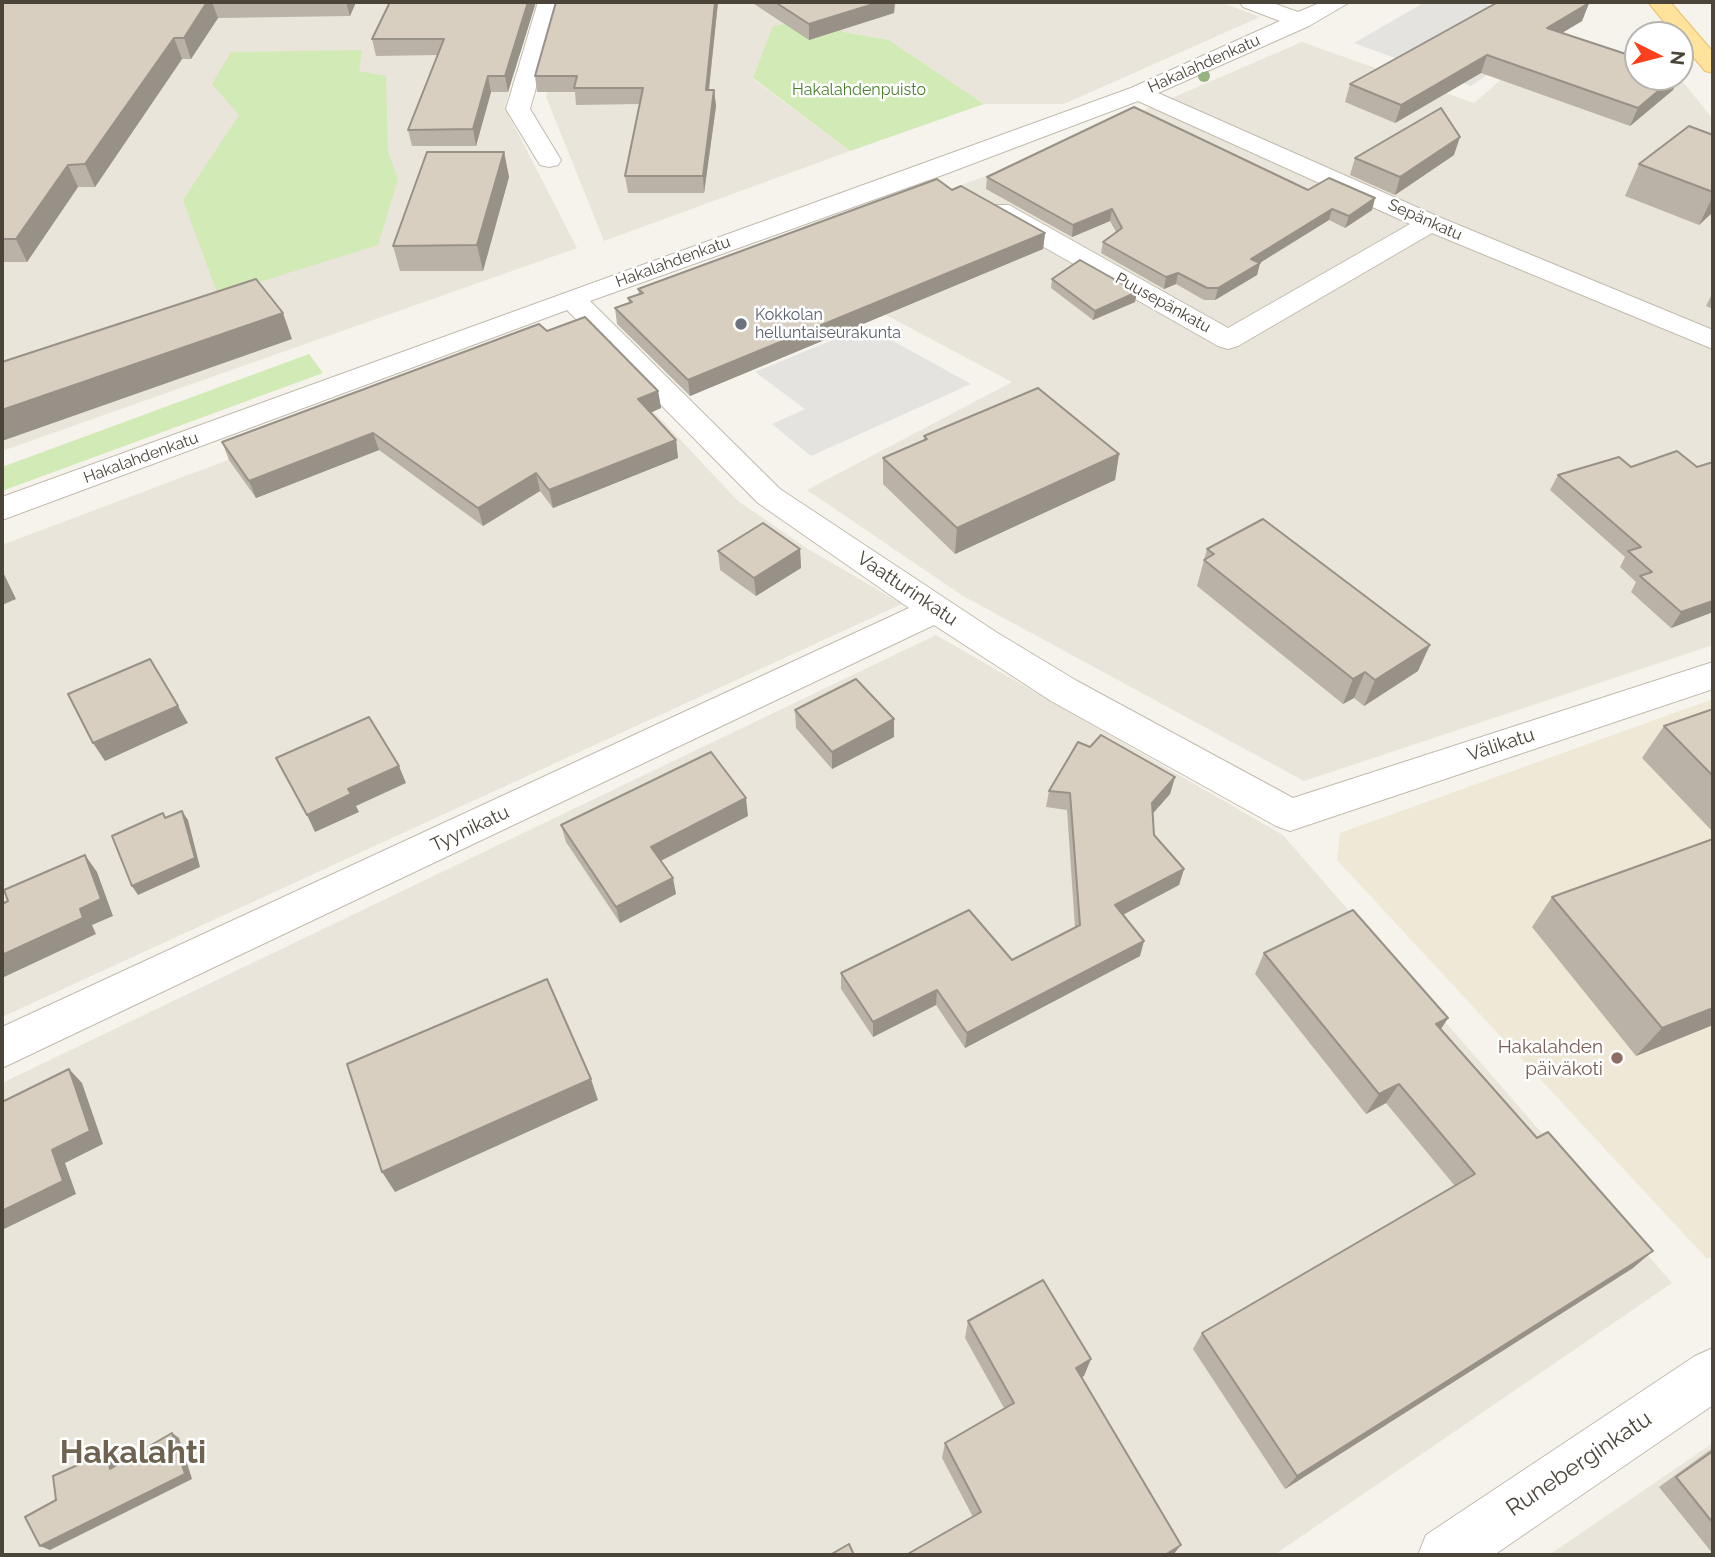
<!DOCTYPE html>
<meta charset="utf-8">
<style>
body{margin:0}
#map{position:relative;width:1715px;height:1557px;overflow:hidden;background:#f6f3ec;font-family:Raleway,sans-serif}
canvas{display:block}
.frame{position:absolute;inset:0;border:4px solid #4b4439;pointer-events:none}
.north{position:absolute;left:1624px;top:21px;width:70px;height:70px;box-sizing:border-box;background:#fff;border:2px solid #b7b4b0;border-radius:50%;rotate:96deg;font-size:19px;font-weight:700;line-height:28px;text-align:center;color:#4b4439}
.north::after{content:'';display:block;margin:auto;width:24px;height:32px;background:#fc3f1d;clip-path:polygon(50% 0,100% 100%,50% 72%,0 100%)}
</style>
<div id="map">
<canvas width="1715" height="1557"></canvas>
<div class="frame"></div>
<div class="north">N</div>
</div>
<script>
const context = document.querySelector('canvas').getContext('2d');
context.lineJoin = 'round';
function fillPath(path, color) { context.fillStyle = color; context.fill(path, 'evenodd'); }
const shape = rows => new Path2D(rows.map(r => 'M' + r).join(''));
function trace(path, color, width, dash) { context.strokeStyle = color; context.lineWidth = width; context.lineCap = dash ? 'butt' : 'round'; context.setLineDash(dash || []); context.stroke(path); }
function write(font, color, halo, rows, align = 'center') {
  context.font = font + ' Raleway,sans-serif'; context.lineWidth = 5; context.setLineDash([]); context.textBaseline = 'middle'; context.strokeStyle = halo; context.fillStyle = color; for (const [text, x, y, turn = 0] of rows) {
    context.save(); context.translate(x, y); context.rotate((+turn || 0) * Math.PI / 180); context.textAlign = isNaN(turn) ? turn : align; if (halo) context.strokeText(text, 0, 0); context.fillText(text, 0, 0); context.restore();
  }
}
const residential = shape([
 [50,2,534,2,523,33,505,108,577,248,2,451,2,63],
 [574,2,1221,2,1260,17,1064,104,984,104,889,40,844,32,821,18,753,79,850,151,604,241,546,97],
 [1302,42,1474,103,1520,63,1638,77,1679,77,1713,119,1713,645,1304,781,963,596,807,490,1012,382,801,270,936,194,1016,165],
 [576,329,738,501,808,549,902,604,2,1017,2,545],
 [936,635,1283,835,1672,1283,1274,1555,2,1555,2,1083],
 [1713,1443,1713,1555,1549,1555]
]);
const education = shape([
 [1713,699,1713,1256,1707,1259,1337,860,1340,833]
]);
const green = shape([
 [821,18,844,32,889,40,984,104,850,151,753,78,773,26],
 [362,50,359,71,386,76,388,152,398,179,378,245,218,295,183,200,239,115,212,84,231,52],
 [309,354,323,373,2,491,2,467]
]);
const parking = shape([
 [1425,2,1479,2,1502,10,1512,58,1471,86,1354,43],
 [866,326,971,384,811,456,772,424,805,409,755,372]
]);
const minor = shape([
 [538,2,560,2,530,109,561,160,558,165,549,167,540,165,506,109,538,2],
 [1240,2,1270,2,1298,12,1322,2,1350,2,1309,26,1158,93,1439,217,1713,330,1713,349,1432,233,1238,346,1228,349,1218,346,991,217,987,211,991,205,1009,205,1228,328,1410,224,1138,101,940,176,590,301,780,489,996,632,1077,681,1293,798,1713,662,1713,689,1290,831,1276,826,1051,701,934,625,2,1068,2,1027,909,608,758,503,567,310,2,520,2,497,1131,88,1280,21,1243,7,1240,2],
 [1713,1348,1713,1405,1494,1555,1418,1555,1426,1535,1695,1356,1713,1348]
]);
const major = shape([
 [1648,2,1670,2,1713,52,1713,73,1705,71,1680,41,1680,35,1675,35,1648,2]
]);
const trees = [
 [1204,76]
];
const wall = shape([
 [2,2,356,2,350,16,218,18,191,59,182,59,95,187,78,187,27,262,2,262],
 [390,2,536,2,508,92,491,92,476,146,412,146,408,130,437,55,376,56,372,39],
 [556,2,718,2,709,90,714,90,716,106,704,193,628,193,625,176,640,104,576,105,575,92,537,92,535,76],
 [751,2,895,2,894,13,809,40],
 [1589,3,1582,21,1562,33,1638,77,1679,77,1673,90,1630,126,1481,73,1395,123,1345,102,1350,84],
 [1713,135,1713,212,1699,225,1625,196,1639,164],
 [504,152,509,177,483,271,400,271,393,246],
 [1454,155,1395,195,1350,175,1355,158],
 [987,177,1308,190,1375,198,1372,210,1345,228,1329,220,1260,263,1257,275,1215,300,1204,300,1176,284,1164,289,1101,253,1103,242,1116,232,1110,221,1072,237,986,189],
 [952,190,1045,233,1043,249,690,396,617,324,615,308,629,303,628,298,639,294,638,289],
 [1052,279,1137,292,1135,302,1093,320,1051,288],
 [1713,292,1713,309,1706,306],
 [547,331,658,391,661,408,650,413,676,440,678,458,553,508,540,491,483,526,379,450,256,498,229,460,222,442],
 [924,436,1119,454,1115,480,955,554,883,484,883,458,924,440],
 [1713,462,1713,612,1671,628,1631,592,1636,582,1620,567,1625,557,1550,490,1558,475,1631,467,1697,467],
 [800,549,801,568,756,596,720,570,718,551],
 [1207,549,1418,671,1364,706,1354,698,1343,704,1197,586],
 [1713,709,1713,832,1642,758,1664,726],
 [795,710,894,719,894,737,832,769,796,728],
 [1175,777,1170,794,1153,813,1154,835,1184,869,1179,885,1123,915,1140,956,965,1048,936,1005,873,1037,841,989,841,973,1012,960,1075,928,1067,810,1046,807,1049,791],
 [748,816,661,861,676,894,620,923,566,842,561,825],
 [1552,897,1713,1025,1636,1056,1532,927],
 [1264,953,1448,1018,1441,1029,1633,1268,1285,1489,1193,1349,1202,1333,1455,1186,1386,1103,1366,1114,1255,974],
 [968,1321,1084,1376,1081,1377,1173,1555,973,1517,942,1458,945,1443,1004,1408,965,1338],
 [1713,1448,1713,1554,1659,1487]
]);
const shadedWall = shape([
 [207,2,212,2,218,18,191,59,184,38],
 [346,2,356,2,350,16],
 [528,2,536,2,508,92,505,76],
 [715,2,718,2,707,106,706,90],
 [880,2,895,2,894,13,809,40,809,24],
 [1589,3,1582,21,1540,46,1547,28],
 [174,38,182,59,95,187,85,164],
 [1487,55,1481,73,1395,123,1401,105],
 [488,76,491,92,476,146,473,129],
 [1675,77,1679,77,1673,90,1630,126,1638,108],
 [714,90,716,106,704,193,703,176],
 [1460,137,1454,155,1395,195,1400,177],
 [504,152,509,177,483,271,477,245],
 [68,165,78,187,27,262,16,239],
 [1713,196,1713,212,1699,225],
 [1375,198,1372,210,1345,228,1349,216],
 [1112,209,1110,221,1072,237,1073,225],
 [1332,209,1329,220,1256,265,1260,263,1257,275,1215,300,1218,288,1251,259],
 [1045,233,1043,249,690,396,688,380],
 [1178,273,1176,284,1164,289,1166,277],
 [1137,292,1135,302,1093,320,1095,311],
 [283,313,292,339,2,441,2,410],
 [658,391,661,408,641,417,638,399],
 [373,433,379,450,256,498,249,481],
 [676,440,678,458,553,508,549,490],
 [1119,454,1115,480,955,554,957,528],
 [536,473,540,491,483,526,478,508],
 [800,549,801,568,756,596,754,578],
 [2,570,16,599,2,605],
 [1713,601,1713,612,1671,628,1681,612],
 [1430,645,1418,671,1364,706,1375,680],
 [1365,672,1354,698,1343,704,1353,679],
 [178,706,188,723,105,761,93,743],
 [894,719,894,737,832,769,832,752],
 [399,766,406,783,356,806,359,812,315,832,307,815,348,789],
 [1175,777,1170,794,1148,819,1152,803],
 [746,798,748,816,654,864,651,847],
 [182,811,188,820,200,867,138,895,132,886],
 [85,855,97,872,113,916,92,925,96,934,4,977,2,975,2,955,80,909],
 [1184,869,1179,885,1111,921,1115,905],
 [673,878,676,894,620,923,616,907],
 [1144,941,1140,956,965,1048,967,1033],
 [937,990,936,1005,873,1037,873,1022],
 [1713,1008,1713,1025,1636,1056,1662,1028],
 [1448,1018,1435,1038,1436,1024],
 [69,1069,82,1083,103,1144,65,1163,76,1194,2,1230,2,1211,52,1150],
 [591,1079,598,1100,395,1192,382,1172],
 [1399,1084,1386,1103,1366,1114,1379,1094],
 [1653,1251,1633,1268,1285,1489,1297,1476],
 [1091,1359,1084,1376,1069,1384,1076,1368],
 [172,1433,179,1438,192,1479,50,1550,40,1546],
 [107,1452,115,1457,118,1474,110,1469],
 [1181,1545,1173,1555,1165,1555]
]);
const building = shape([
 [2,2,207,2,184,38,174,38,85,164,68,165,16,239,2,239,2,2],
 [390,2,528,2,505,76,488,76,473,129,408,130,444,39,372,39,390,2],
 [556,2,715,2,706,90,714,90,703,176,625,176,643,88,574,88,577,76,535,76,556,2],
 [775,2,880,2,809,24,775,2],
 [1498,2,1584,2,1589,3,1547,28,1638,58,1638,77,1675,77,1638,108,1487,55,1401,105,1350,84,1498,2],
 [1134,107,1308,190,1329,178,1375,198,1349,216,1332,209,1251,259,1260,263,1218,288,1207,288,1178,273,1166,277,1103,242,1122,228,1112,209,1073,225,987,177,1134,107],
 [1441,108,1460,137,1400,177,1355,158,1441,108],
 [1689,126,1713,135,1713,192,1639,164,1689,126],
 [427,152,504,152,477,245,393,246,427,152],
 [937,179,952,190,961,186,1045,233,688,380,615,308,632,302,628,298,643,293,638,289,937,179],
 [1080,260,1137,292,1095,311,1052,279,1080,260],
 [256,279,283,313,2,410,2,362,256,279],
 [585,317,658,391,638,399,676,440,549,490,536,473,478,508,373,433,249,481,222,442,539,324,547,331,585,317],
 [1038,388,1119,454,957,528,883,458,927,439,924,436,1038,388],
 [1677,451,1697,467,1713,462,1713,601,1681,612,1640,576,1652,572,1628,551,1641,547,1558,475,1619,457,1631,467,1677,451],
 [1263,519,1430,645,1375,680,1365,672,1353,679,1204,560,1214,554,1207,549,1263,519],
 [763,523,800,549,754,578,718,551,763,523],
 [150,659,178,706,93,743,68,694,150,659],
 [856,679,894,719,832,752,795,710,856,679],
 [1713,709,1713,776,1664,726,1713,709],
 [369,717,399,766,348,789,351,794,307,815,276,758,369,717],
 [1101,735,1175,777,1152,803,1154,835,1184,869,1115,905,1144,941,967,1033,937,990,873,1022,841,973,969,910,1012,960,1080,925,1070,793,1049,791,1078,742,1090,747,1101,735],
 [711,752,746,798,651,847,673,878,616,907,561,825,711,752],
 [182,811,195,858,132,886,112,836,163,813,165,818,182,811],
 [1713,839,1713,1008,1662,1028,1552,897,1713,839],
 [85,855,101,899,80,909,83,918,2,955,2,904,8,901,4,890,85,855],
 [1353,910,1448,1018,1436,1024,1537,1138,1548,1132,1653,1251,1297,1476,1202,1333,1475,1174,1399,1084,1379,1094,1264,953,1353,910],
 [547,979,591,1079,382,1172,347,1064,547,979],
 [69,1069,90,1131,52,1150,63,1181,2,1211,2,1102,69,1069],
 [1043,1280,1091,1359,1076,1368,1181,1545,1165,1555,906,1555,981,1512,945,1443,1014,1403,968,1321,1043,1280],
 [172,1433,185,1474,40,1546,25,1517,56,1500,53,1476,107,1452,110,1469,172,1433],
 [1713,1451,1713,1523,1676,1477,1713,1451],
 [849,1544,854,1555,830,1555,849,1544]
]);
const markers = [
 [741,324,7,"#6b7280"],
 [1617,1058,7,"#8d6e63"]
];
const farStreetnames = [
 ["Hakalahdenkatu",1204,64,-24],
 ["Sepänkatu",1425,220,24],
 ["Hakalahdenkatu",673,262,-20],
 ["Puusepänkatu",1163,303,29],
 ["Hakalahdenkatu",141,458,-20]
];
const farParknames = [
 ["Hakalahdenpuisto",859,90]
];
const farWorshipnames = [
 ["Kokkolan",755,315],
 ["helluntaiseurakunta",755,333]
];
const streetNames = [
 ["Vaatturinkatu",907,589,34],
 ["Välikatu",1501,745,-18],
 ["Tyynikatu",470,829,-25]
];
const educationNames = [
 ["Hakalahden",1603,1047],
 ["päiväkoti",1603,1069]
];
const nearStreetnames = [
 ["Runeberginkatu",1579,1464,-34]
];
const nearDistrictnames = [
 ["Hakalahti",133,1453]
];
fillPath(residential, '#eae5da');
fillPath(education, '#efe8d6');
fillPath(green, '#d2eab5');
fillPath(parking, '#e5e3e0');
trace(minor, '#c2bbae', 2);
trace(major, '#e6c16a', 2);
fillPath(minor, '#fff');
fillPath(major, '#ffe39c');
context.fillStyle = '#97b381';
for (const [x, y] of trees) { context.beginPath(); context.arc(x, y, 6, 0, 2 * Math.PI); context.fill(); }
fillPath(wall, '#bab2a6');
fillPath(shadedWall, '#979187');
fillPath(building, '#d8cfc1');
trace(building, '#979187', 2);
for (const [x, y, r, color] of markers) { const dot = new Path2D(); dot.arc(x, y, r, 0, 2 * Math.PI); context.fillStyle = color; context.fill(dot); trace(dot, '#fff', 2.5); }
write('16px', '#4b4439', '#fff', farStreetnames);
write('16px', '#4a7f2a', '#fff', farParknames);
write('16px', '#5b616d', '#fff', farWorshipnames, 'left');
write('19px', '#4b4439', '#fff', streetNames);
write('19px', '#785e54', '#fff', educationNames, 'right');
write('23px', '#4b4439', '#fff', nearStreetnames);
write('bold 32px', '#6e6250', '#fff', nearDistrictnames);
</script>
